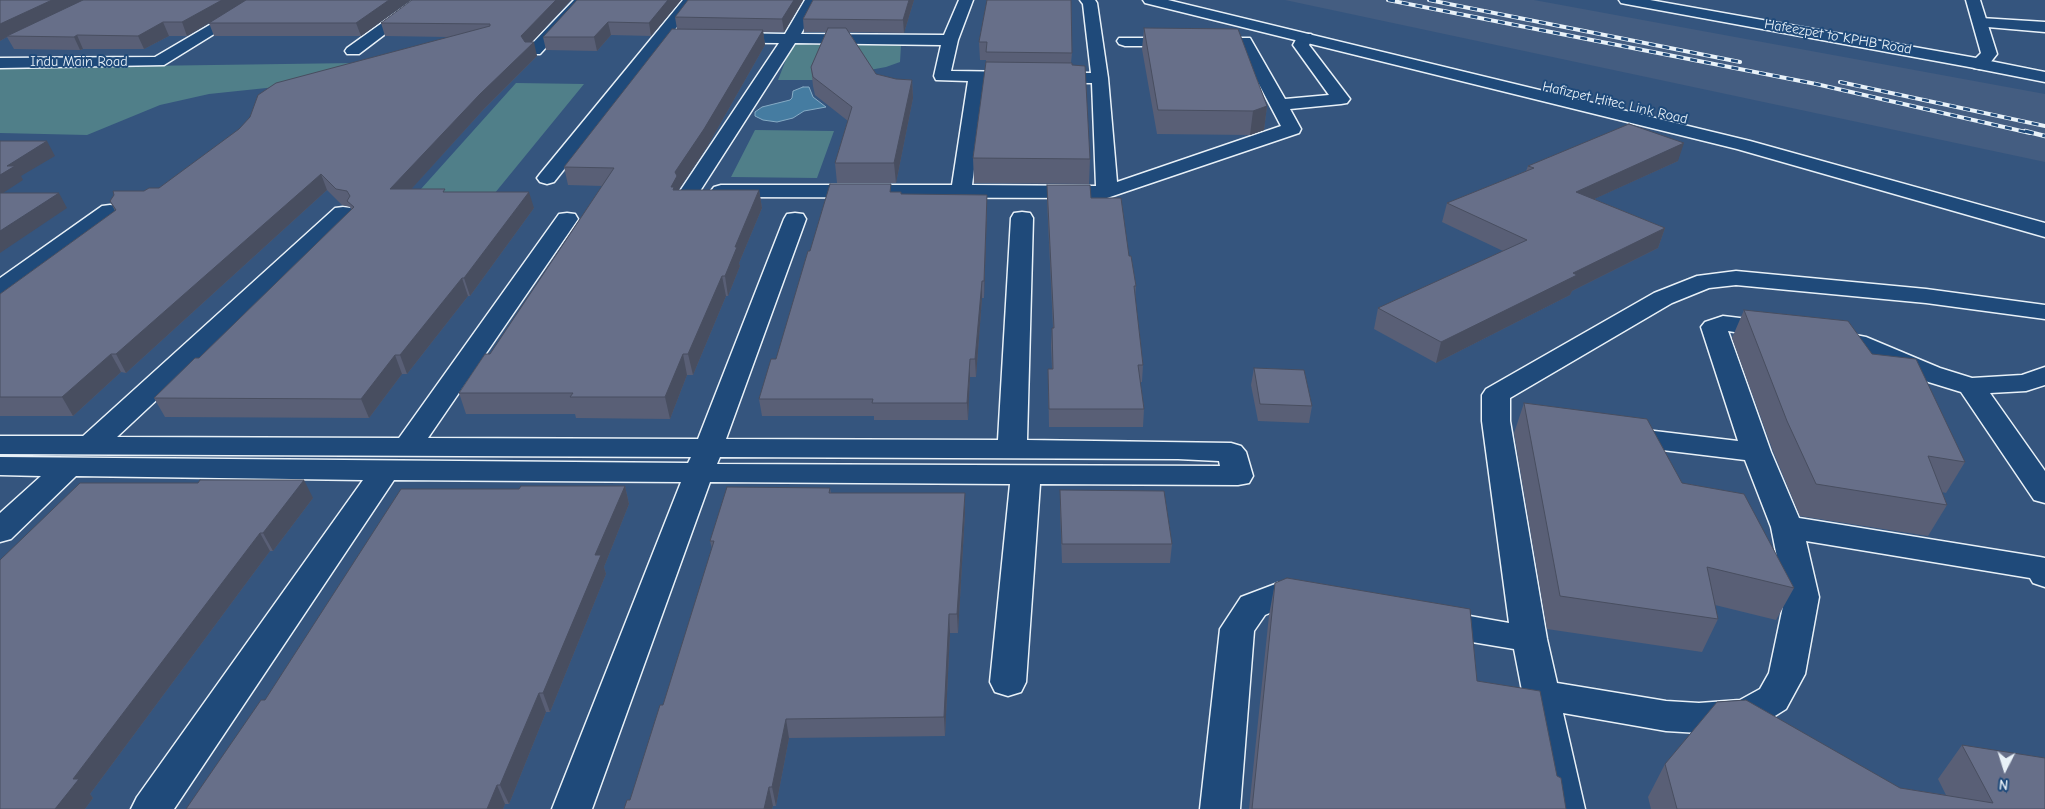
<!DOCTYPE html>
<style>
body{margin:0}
#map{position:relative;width:2045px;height:809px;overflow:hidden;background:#35557e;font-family:"Comic Neue",sans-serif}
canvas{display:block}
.north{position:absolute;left:1980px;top:744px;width:50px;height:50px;-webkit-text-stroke:4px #1f4a7a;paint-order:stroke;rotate:185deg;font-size:14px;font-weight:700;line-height:20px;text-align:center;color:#e8f1f8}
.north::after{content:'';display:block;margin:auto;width:18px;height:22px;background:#e8f1f8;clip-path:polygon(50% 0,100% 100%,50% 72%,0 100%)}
</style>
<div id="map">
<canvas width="2045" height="809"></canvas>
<div class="north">N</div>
</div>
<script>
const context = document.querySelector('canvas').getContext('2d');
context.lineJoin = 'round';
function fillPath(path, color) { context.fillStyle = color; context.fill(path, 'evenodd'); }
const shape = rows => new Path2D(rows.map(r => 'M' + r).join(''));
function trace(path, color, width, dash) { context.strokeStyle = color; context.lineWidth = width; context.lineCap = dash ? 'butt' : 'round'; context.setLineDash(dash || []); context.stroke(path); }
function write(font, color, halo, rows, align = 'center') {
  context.font = font + ' "Comic Neue",sans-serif'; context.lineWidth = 4; context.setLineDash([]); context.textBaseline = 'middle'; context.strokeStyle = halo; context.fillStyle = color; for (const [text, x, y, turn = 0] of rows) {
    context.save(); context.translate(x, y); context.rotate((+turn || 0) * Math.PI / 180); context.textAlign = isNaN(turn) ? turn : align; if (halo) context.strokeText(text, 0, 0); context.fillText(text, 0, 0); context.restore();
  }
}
const built = shape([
 [1285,0,1534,0,2045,94,2045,162]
]);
const green = shape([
 [792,44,901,45,900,62,886,67,815,80,778,80],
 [497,61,410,73,209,94,160,105,87,135,0,133,0,68],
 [516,83,584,84,490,199,412,199],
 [755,130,834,131,817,178,731,177]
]);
const water = shape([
 [803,87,809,87,813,97,826,107,804,111,793,118,777,122,763,120,755,116,755,112,762,107,790,100,792,98,793,91,803,87]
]);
const minor = shape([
 [252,0,269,0,164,65,0,68,0,58,155,57,252,0],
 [414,0,430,0,359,54,347,54,345,51,347,48,414,0],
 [574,0,589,0,540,54,528,54,526,51,528,48,574,0],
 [683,0,698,0,673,32,785,34,805,0,819,0,801,34,944,35,959,0,973,0,958,40,951,71,1091,73,1083,4,1080,0,1095,0,1097,3,1108,78,1117,182,1281,126,1239,46,1125,46,1119,44,1117,41,1119,38,1250,38,1285,99,1329,95,1293,45,1299,34,1311,34,1313,37,1309,45,1350,99,1347,103,1341,104,1290,109,1301,129,1299,133,1107,198,721,197,714,195,711,191,714,187,721,185,952,185,968,81,936,80,934,76,941,45,795,43,700,191,697,195,690,197,683,195,680,191,779,43,665,42,554,182,547,184,540,182,537,178,540,174,683,0],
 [985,82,1092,83,1096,186,972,185,985,82],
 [1981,18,2045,22,2045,32,1976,26,1973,23,1976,20,1981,18],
 [1980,59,2045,72,2045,82,1974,68,1972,64,1974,60,1980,59],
 [110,205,118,206,121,211,118,216,8,294,0,296,0,278,102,206,110,205],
 [343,207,351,208,354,213,351,218,117,437,399,438,559,214,567,213,575,214,578,219,428,438,698,439,784,219,787,214,795,213,803,214,806,219,726,439,998,440,1011,218,1014,213,1022,212,1030,213,1033,218,1027,440,1231,443,1241,446,1246,452,1253,476,1249,483,1238,485,1040,484,1026,682,1021,692,1008,696,995,692,990,682,1010,484,710,482,592,809,552,809,681,482,394,480,174,809,131,809,137,797,363,480,76,476,11,539,0,542,0,513,41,476,0,475,0,457,688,463,691,457,0,454,0,436,83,436,335,208,343,207],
 [720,457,1178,459,1219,461,1220,466,717,464,720,457],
 [1736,271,1926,289,2045,305,2045,319,1926,303,1736,285,1709,288,1672,303,1510,398,1510,421,1547,639,1557,683,1666,701,1699,703,1740,700,1760,689,1769,673,1785,597,1771,527,1745,460,1621,445,1611,442,1607,436,1611,430,1621,427,1738,441,1701,327,1705,322,1723,316,1773,322,1782,325,1786,330,1782,335,1773,338,1728,331,1771,452,1799,518,2040,557,2045,558,2045,587,2033,583,2030,578,1806,541,1819,597,1805,674,1786,709,1759,726,1746,730,1699,733,1666,731,1563,713,1585,809,1545,809,1514,649,1436,636,1424,632,1419,623,1424,614,1436,610,1509,623,1482,421,1482,395,1486,389,1654,293,1697,276,1736,271],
 [1830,330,1866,337,1940,368,1972,378,2022,375,2045,367,2045,385,2026,391,1990,393,2045,471,2045,503,2034,500,1961,392,1922,380,1851,349,1821,343,1817,338,1821,333,1830,330],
 [1278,583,1320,591,1325,600,1320,609,1308,612,1281,608,1265,615,1254,631,1240,809,1200,809,1220,629,1241,597,1278,583]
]);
const major = shape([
 [1143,0,1168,0,1750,141,2045,223,2045,237,1737,149,1145,3,1143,0],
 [1619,0,1650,0,1976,58,1981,53,1966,0,1980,0,1997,54,1986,68,1980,69,1626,4,1621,3,1619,0]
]);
const railFar1 = shape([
 [1388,0,1816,84,2030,133],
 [1429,0,1740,62],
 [1840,82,2045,126]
]);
const rail = shape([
 [2025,131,2045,136]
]);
const wall = shape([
 [0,0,411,0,361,36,214,36,209,23,187,36,169,36,144,49,83,49,80,50,14,49,7,37,0,41],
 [571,0,532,42,537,56,484,109,411,189,446,192,534,208,470,296,468,296,407,374,402,374,369,418,165,417,154,398,199,358,351,210,350,207,342,205,327,190,126,373,121,372,73,416,0,416,0,294,115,211,110,201,144,191,159,188,448,37,385,36,381,23],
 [681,0,651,36,611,35,597,51,546,50,543,37],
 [803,0,784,32,763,32,765,45,707,147,679,189,679,190,759,190,762,208,739,263,740,266,728,296,726,296,693,375,687,375,670,419,576,418,575,414,466,414,459,393,490,354,602,186,568,185,564,167,677,29,675,17],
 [813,0,914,0,904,33,849,32,876,74,896,79,912,80,913,98,896,183,837,183,835,163,848,121,815,95,813,86,811,67,826,32,804,32,803,19],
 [987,0,1072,53,1071,63,1090,159,1089,184,974,183,973,158,986,63,986,60,980,60,979,42],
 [1144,28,1267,106,1264,130,1250,135,1157,134,1142,49],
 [1678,161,1594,199,1665,228,1658,248,1572,291,1570,295,1436,363,1374,329,1378,308,1503,251,1442,222,1447,203,1526,171,1528,166],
 [1047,185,1091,198,1129,256,1136,286,1135,299,1143,365,1142,382,1140,382,1144,409,1143,427,1049,427,1048,369,1052,369,1051,345,1052,328,1053,328,1047,200],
 [892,192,901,194,987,195,987,210,984,298,982,298,976,377,970,377,968,420,874,420,874,416,762,416,759,399,776,359,810,251],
 [1744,310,1872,354,1965,462,1946,493,1942,492,1947,505,1928,536,1800,516,1773,451,1732,338],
 [1254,368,1312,406,1309,423,1258,421,1251,385],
 [1524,403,1682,483,1794,588,1776,620,1715,605,1718,619,1702,652,1547,629,1514,433],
 [625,486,629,504,604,567,606,574,550,712,546,712,509,804,505,804,503,809,186,809,265,700,519,489],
 [830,488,831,493,965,493,965,512,958,633,950,633,945,736,789,738,776,806,773,806,772,809,624,809,630,800,663,705,712,549,710,541],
 [1060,490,1172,544,1170,563,1062,563,1060,509],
 [313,498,273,551,270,551,90,794,93,798,85,809,0,809,0,560],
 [1275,583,1477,681,1557,776,1566,809,1249,809,1269,615],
 [1962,745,2045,809,1651,809,1648,797,1665,764,1900,788,1946,795,1938,779]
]);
const shadedWall = shape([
 [52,0,85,0,7,36,7,37,0,41,0,24],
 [222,0,249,0,187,36,182,22],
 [389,0,411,0,361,36,356,23],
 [556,0,571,0,524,50,521,36],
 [668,0,681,0,651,36,649,23],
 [794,0,803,0,784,32,782,19],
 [909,0,914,0,904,33,903,20],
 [163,22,169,36,144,49,138,36],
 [608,22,611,35,597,51,594,37],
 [763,30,765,45,707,147,679,189,680,195,671,187,675,172],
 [77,35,83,49,80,50,74,37],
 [534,42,537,56,484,109,396,206,390,189,480,94],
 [912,80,913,98,896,183,894,163],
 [1267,106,1264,130,1250,135,1253,111],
 [47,141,55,156,21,176,23,180,0,195,0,175,7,166],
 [1684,143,1678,161,1570,210,1576,192],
 [321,174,327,190,126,373,116,354],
 [759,190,762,208,739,263,740,266,728,296,725,276,735,247],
 [529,192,534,208,470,296,464,278],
 [59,193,67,208,0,253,0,231],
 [987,195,987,210,984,298,984,281],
 [1665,228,1658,248,1572,291,1570,295,1436,363,1441,342,1573,273],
 [722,276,726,296,693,375,688,354],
 [462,278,468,296,407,374,400,355],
 [982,281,982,298,976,377,975,359],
 [111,354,121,372,73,416,62,397],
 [683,354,687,375,670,419,665,397],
 [395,355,402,374,369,418,361,399],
 [970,359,970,377,968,420,967,403],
 [304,480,313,498,273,551,263,533],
 [625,486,629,504,604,567,606,574,550,712,543,693,595,555],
 [965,493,965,512,958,633,957,614],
 [260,533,270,551,90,794,93,798,85,809,55,809,73,779],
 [949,614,950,633,945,736,944,717],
 [539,693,546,712,509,804,500,785],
 [786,719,789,738,776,806,772,787],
 [497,785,505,804,503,809,487,809],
 [769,787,773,806,772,809,764,809]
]);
const building = shape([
 [0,0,52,0,0,24,0,0],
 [83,0,222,0,182,22,163,22,138,36,77,35,74,37,7,36,83,0],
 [246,0,389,0,356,23,209,23,246,0],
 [412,0,556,0,521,36,525,42,534,42,480,94,390,189,445,189,443,192,529,192,464,278,462,278,400,355,395,355,361,399,154,398,195,358,199,358,354,207,347,201,350,196,347,191,336,189,321,174,116,354,111,354,62,397,0,397,0,294,116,210,110,201,114,195,113,191,144,191,149,188,159,188,239,129,250,117,258,95,276,83,490,26,490,24,381,23,412,0],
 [577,0,668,0,649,23,608,22,594,37,543,37,577,0],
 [688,0,794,0,782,19,675,17,688,0],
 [813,0,909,0,903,20,803,19,813,0],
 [987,0,1071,0,1072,53,986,52,987,42,979,42,987,0],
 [828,28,846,28,876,74,896,79,912,80,894,163,835,163,852,107,813,77,811,67,828,28],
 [1144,28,1238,29,1267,106,1253,111,1158,110,1144,28],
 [672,29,763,30,704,129,675,172,677,176,671,187,674,187,673,190,759,190,735,247,737,247,725,276,722,276,688,354,683,354,665,397,570,397,573,393,459,393,485,354,490,354,614,168,564,167,672,29],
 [986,62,1072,63,1072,65,1085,66,1090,159,973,158,986,62],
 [1629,124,1684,143,1576,192,1665,228,1573,273,1577,275,1441,342,1378,308,1527,240,1447,203,1534,168,1528,166,1629,124],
 [0,141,47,141,7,166,15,166,0,175,0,141],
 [830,184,891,184,890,192,901,192,901,194,987,195,984,281,982,281,975,359,970,359,967,403,872,403,873,399,759,399,771,359,776,359,808,251,810,251,830,184],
 [1047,185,1090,185,1091,198,1121,198,1129,256,1131,256,1136,286,1134,286,1143,365,1138,365,1144,409,1049,409,1048,369,1053,369,1052,328,1054,328,1047,185],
 [0,193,59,193,0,231,0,193],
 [1744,310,1848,321,1872,354,1916,359,1965,462,1928,456,1947,505,1816,484,1787,421,1744,310],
 [1254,368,1304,370,1312,406,1260,404,1254,368],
 [1524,403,1647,419,1682,483,1744,494,1794,588,1707,567,1718,619,1560,596,1524,403],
 [200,480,304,480,263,533,260,533,73,779,79,779,55,809,0,809,0,560,80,483,198,483,200,480],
 [521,486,625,486,595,555,601,555,543,693,539,693,500,785,497,785,487,809,186,809,261,700,265,700,401,489,519,489,521,486],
 [727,487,830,488,829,493,965,493,957,614,949,614,944,717,786,719,772,787,769,787,764,809,624,809,627,800,630,800,660,705,663,705,714,541,710,541,727,487],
 [1060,490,1164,491,1172,544,1062,544,1060,490],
 [1287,578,1470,609,1477,681,1540,691,1557,776,1561,778,1566,809,1252,809,1275,583,1287,578],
 [1746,700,1900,788,1993,803,1962,745,2045,758,2045,809,1677,809,1665,764,1717,702,1746,700]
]);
const farStreetnames = [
 ["Hafeezpet to KPHB Road",1838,37,10],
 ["Indu Main Road",79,62],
 ["Hafizpet Hitec Link Road",1615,103,13]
];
fillPath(built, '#445d81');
fillPath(green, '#507f89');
fillPath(water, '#457ca1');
trace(water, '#86abc4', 1);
trace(minor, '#e8f1f8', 3);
trace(major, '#e8f1f8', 3);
fillPath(minor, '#1f4a7a');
fillPath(major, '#1f4a7a');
trace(railFar1, '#e8f1f8', 4);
trace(rail, '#e8f1f8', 4.5);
trace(railFar1, '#1f4a7a', 2.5, [7]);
trace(rail, '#1f4a7a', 3, [9]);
fillPath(wall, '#595f76');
fillPath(shadedWall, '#484e60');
fillPath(building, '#676f89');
trace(building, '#484e60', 1);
write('14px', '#e8f1f8', '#1f4a7a', farStreetnames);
</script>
